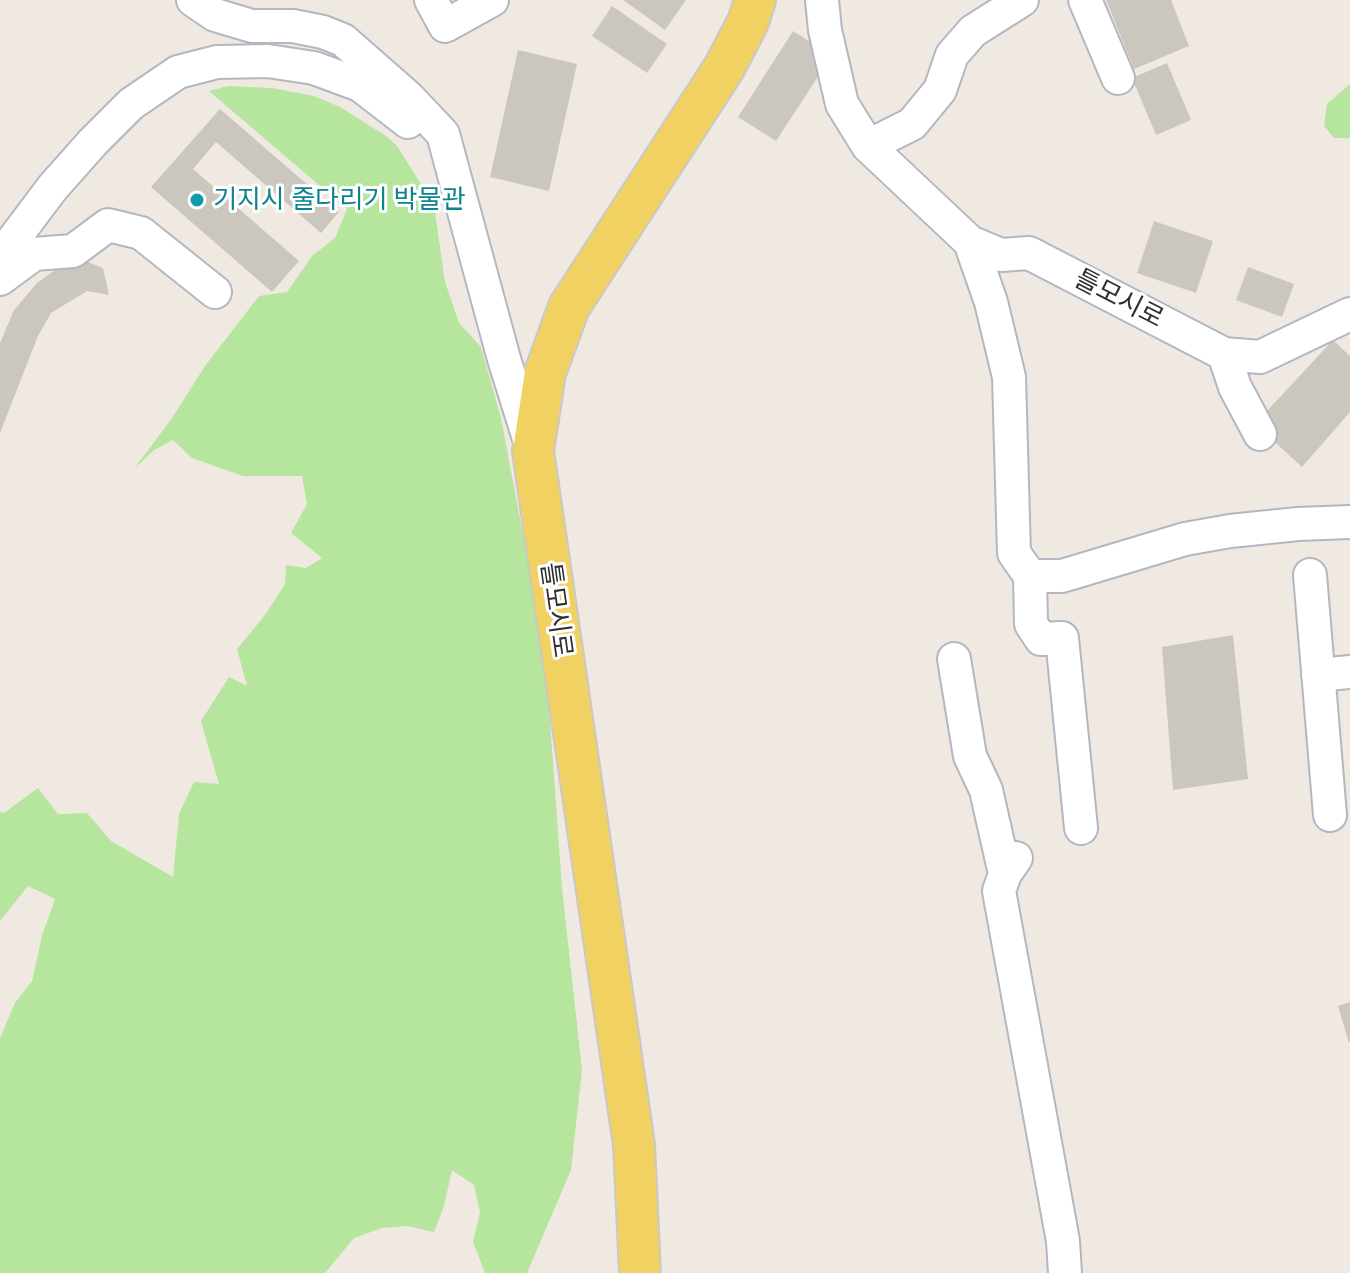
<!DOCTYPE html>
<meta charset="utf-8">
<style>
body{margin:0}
canvas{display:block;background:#efe9e1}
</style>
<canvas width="1350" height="1273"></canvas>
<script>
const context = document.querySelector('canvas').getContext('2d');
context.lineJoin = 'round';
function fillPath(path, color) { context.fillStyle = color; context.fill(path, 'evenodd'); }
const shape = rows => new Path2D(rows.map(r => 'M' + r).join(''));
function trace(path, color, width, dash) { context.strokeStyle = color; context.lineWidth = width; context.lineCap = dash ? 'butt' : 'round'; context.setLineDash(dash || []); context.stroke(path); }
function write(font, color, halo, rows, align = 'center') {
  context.font = font + ' Raleway,"Noto Sans KR",sans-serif'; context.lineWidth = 6; context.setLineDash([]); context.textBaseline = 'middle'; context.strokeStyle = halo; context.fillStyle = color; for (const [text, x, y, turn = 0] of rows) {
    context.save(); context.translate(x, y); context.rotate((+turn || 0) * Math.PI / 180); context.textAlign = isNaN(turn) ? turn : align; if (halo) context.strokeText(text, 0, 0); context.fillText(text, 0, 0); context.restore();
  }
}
const green = shape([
 [1350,84,1350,138,1334,138,1324,126,1327,104],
 [228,86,272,88,314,96,340,107,386,136,397,146,434,205,445,282,459,323,481,347,501,418,545,651,562,888,582,1070,571,1170,527,1273,485,1273,473,1242,480,1213,474,1185,452,1170,444,1206,434,1232,407,1226,382,1228,354,1238,325,1273,0,1273,0,1038,15,1003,32,981,42,936,55,899,28,886,0,921,0,812,4,813,38,788,58,814,87,813,111,841,173,877,179,814,194,782,219,784,201,721,229,677,247,686,237,649,265,615,285,584,286,565,306,568,322,558,291,533,307,504,302,476,243,476,192,458,173,440,154,450,134,469,172,418,205,366,259,296,287,292,312,256,335,238,347,209,209,91]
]);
const building = shape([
 [623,0,686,0,665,30],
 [1106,0,1171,0,1189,46,1134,69],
 [612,6,667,44,647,73,592,36],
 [793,31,820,48,823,69,776,141,738,117],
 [518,50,577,64,549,191,490,177],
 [1167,63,1191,120,1156,135,1132,78],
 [220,109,339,212,321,233,216,142,193,169,299,261,272,292,151,187],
 [1154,221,1213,241,1196,293,1137,273],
 [82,260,103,268,109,295,87,291,51,313,38,336,0,433,0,343,14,310,37,283,59,267],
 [1248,267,1294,284,1282,317,1236,300],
 [1333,340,1350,356,1350,412,1302,467,1255,424],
 [1233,635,1248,779,1173,790,1162,647],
 [1350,1002,1350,1042,1349,1043,1338,1006]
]);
const minor = shape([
 [193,0,215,15,252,26,293,26,323,32,343,40,408,97,443,134,504,359,532,448],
 [431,0,445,26,492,0],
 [822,0,825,30,842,104,868,146,970,242,1001,255,1029,253,1224,354,1260,357,1350,314],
 [1085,0,1118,78],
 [868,146,912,124,940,90,952,55,973,31,1022,0],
 [970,242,991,302,1009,377,1014,553,1030,576,1062,576,1185,539,1230,531,1298,524,1350,522],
 [0,261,7,248,53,187,93,142,131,104,178,72,217,62,268,61,314,68,360,85,408,122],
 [0,279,34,254,73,251,108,225,141,233,215,292],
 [1224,354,1235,387,1260,434],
 [1310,575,1330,815],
 [1030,576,1031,624,1041,639,1062,638,1081,828],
 [954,659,970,756,986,790,1005,874],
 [1318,675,1350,672],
 [1016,858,1005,874,999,891,1063,1241,1065,1273]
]);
const major = shape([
 [640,1273,634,1145,533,451,545,373,569,307,724,68,748,22,755,0]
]);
const markers = [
 [197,200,8,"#0f9aa8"]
];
const cultureNames = [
 ["기지시 줄다리기 박물관",213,200]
];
const streetNames = [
 ["틀모시로",1119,299,27],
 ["틀모시로",556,610,82]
];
fillPath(green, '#b6e59e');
fillPath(building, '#cbc7bf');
trace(minor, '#b4b7c1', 36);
trace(major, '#c9c9c9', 44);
trace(minor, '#fff', 32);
trace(major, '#f2d163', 40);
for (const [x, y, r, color] of markers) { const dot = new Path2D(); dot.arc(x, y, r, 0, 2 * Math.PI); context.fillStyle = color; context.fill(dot); trace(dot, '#fff', 3); }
write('26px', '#0d838f', '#fff', cultureNames, 'left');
write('26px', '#2e2e2e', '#fff', streetNames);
</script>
